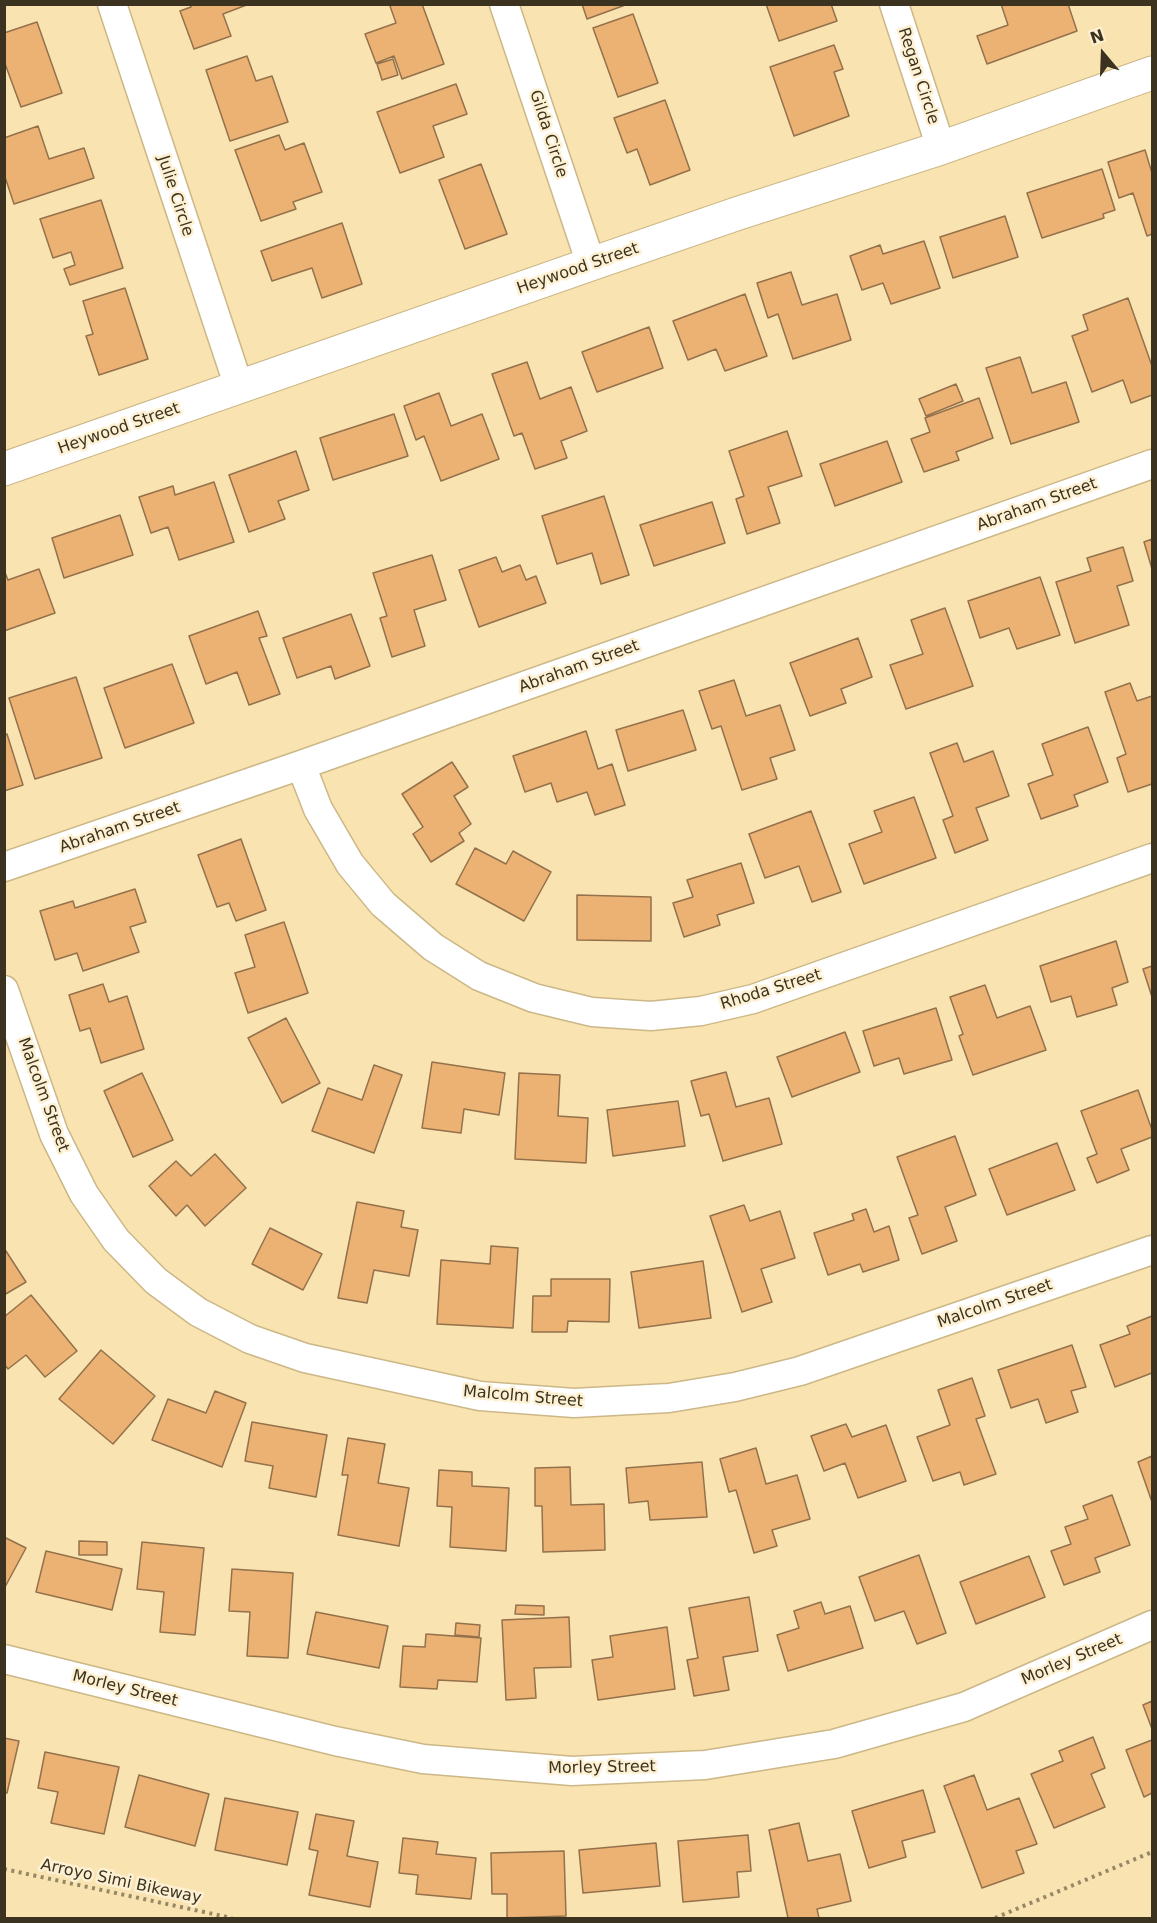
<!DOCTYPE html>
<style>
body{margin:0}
#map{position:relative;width:1157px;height:1923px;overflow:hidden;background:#f8e3b1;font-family:"DejaVu Sans",sans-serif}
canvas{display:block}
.frame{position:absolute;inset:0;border:6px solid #3b331f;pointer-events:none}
.north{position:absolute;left:1073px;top:24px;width:60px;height:60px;-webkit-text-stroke:4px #fef1d3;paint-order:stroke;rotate:341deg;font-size:16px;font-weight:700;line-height:24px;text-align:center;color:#3b331f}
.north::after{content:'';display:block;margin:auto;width:21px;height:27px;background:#3b331f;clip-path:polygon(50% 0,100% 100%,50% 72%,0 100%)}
</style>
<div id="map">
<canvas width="1157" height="1923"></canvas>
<div class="frame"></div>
<div class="north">N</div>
</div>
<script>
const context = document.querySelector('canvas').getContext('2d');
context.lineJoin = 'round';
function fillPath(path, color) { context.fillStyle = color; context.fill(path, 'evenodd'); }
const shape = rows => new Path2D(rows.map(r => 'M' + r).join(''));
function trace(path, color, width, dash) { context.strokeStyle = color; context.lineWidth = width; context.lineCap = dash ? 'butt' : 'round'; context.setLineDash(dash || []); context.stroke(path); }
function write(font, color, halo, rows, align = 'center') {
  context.font = font + ' "DejaVu Sans",sans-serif'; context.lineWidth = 5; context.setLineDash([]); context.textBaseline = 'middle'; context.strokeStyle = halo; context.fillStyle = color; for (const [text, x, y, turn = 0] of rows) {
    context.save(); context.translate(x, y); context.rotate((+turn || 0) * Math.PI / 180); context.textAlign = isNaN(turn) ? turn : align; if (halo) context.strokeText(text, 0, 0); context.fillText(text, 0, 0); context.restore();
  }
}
const building = shape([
 [190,4,249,4,223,14,231,36,194,49,180,11,191,7,190,4],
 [394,4,422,4,444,64,402,79,394,56,376,63,365,34,396,23,390,6,394,4],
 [582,4,628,4,587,19,582,4],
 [766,4,831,4,837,21,779,41,766,4],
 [1001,4,1068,4,1077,31,987,64,977,36,1008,25,1001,4],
 [633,14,658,83,618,97,593,28,633,14],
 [37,22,62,93,21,107,4,61,4,33,37,22],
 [834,45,843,69,834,72,849,116,794,136,770,67,834,45],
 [247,56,256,81,272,76,288,122,230,141,206,70,247,56],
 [393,59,398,75,382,80,377,64,393,59],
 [456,84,467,114,433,126,444,157,400,173,377,112,456,84],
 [665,100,690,170,650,185,637,149,627,153,614,118,665,100],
 [38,126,49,159,84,148,94,178,14,204,4,174,4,138,38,126],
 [279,135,285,150,304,143,322,192,293,202,296,209,261,221,235,150,279,135],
 [1145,150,1152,173,1152,234,1147,236,1133,193,1119,198,1108,162,1145,150],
 [481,164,507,234,465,249,439,180,481,164],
 [1102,169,1115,210,1103,214,1104,218,1042,238,1027,193,1102,169],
 [101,200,123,268,70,285,64,269,75,265,71,252,53,258,40,219,101,200],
 [1005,216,1018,257,953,278,940,237,1005,216],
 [342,223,362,284,322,298,312,268,272,281,261,251,342,223],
 [924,241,940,288,891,304,883,283,862,290,850,256,880,245,883,254,924,241],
 [791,272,802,305,837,294,851,340,793,359,778,314,768,318,757,283,791,272],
 [125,288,148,359,99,375,86,336,93,334,83,301,125,288],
 [745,294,767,356,725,371,716,349,688,360,673,321,745,294],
 [1128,298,1152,366,1152,395,1131,403,1123,380,1092,392,1072,336,1088,330,1083,315,1128,298],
 [649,327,663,368,597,392,582,352,649,327],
 [1020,357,1032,393,1066,382,1079,422,1011,444,986,368,1020,357],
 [527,362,540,399,571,387,587,431,561,441,567,458,535,469,522,433,514,436,492,374,527,362],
 [956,384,963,401,926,416,919,399,956,384],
 [439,393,451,426,482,414,499,459,441,481,424,436,416,440,404,406,439,393],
 [979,398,993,438,956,452,959,460,924,472,911,439,930,432,925,418,979,398],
 [394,414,408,456,333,480,320,438,394,414],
 [787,431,802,476,768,487,780,523,747,534,736,499,744,496,729,451,787,431],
 [887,441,902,482,835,506,820,464,887,441],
 [296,451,309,490,278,501,285,519,249,532,229,475,296,451],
 [214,482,234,542,179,560,168,527,151,533,139,497,173,486,175,495,214,482],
 [604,496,629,575,601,584,592,553,557,564,542,516,604,496],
 [712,502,725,543,654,566,640,525,712,502],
 [120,515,133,555,64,578,52,538,120,515],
 [1152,539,1152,569,1144,542,1152,539],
 [1123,547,1133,581,1117,586,1129,625,1075,643,1056,582,1091,571,1087,558,1123,547],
 [432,555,446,600,414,610,425,646,392,657,380,618,387,616,373,573,432,555],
 [496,557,502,572,520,565,526,580,536,576,546,603,479,627,459,570,496,557],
 [39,569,55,613,4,631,4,570,8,580,39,569],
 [1040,577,1060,635,1017,649,1009,628,980,638,968,601,1040,577],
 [945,608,973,686,906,709,890,665,923,654,911,620,945,608],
 [258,611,267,636,259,638,280,694,249,705,237,672,206,684,189,636,258,611],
 [351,614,370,666,335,679,331,666,297,678,283,638,351,614],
 [858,638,872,677,841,689,846,703,810,716,790,663,858,638],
 [172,664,194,723,125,748,104,688,172,664],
 [76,677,102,758,35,779,9,698,76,677],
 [734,680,746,716,780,705,795,750,770,758,777,779,742,790,721,726,712,729,699,691,734,680],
 [1130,683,1137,701,1152,696,1152,784,1128,792,1117,758,1126,754,1105,692,1130,683],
 [683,710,696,750,628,771,616,730,683,710],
 [1088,727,1108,782,1074,795,1078,806,1041,819,1028,784,1053,775,1042,744,1088,727],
 [586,731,598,769,612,764,625,805,595,815,587,792,557,802,551,783,525,792,513,756,586,731],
 [7,734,23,785,4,791,4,735,7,734],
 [957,743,964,762,993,751,1009,796,976,808,988,840,955,853,943,820,953,816,930,753,957,743],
 [452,762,468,787,454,796,471,824,459,833,464,841,431,862,413,834,423,827,402,794,452,762],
 [914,797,936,858,864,884,849,844,882,832,874,811,914,797],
 [811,811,841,892,812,902,799,866,765,878,749,834,811,811],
 [241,839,266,910,236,921,229,903,217,907,198,855,241,839],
 [475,848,506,864,513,851,551,872,524,921,456,884,475,848],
 [741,863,754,903,717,915,720,925,684,937,673,903,693,897,687,880,741,863],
 [135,889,146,922,130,927,139,952,83,971,77,953,55,960,40,911,73,901,75,908,135,889],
 [577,895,651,897,651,941,577,940,577,895],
 [284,922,308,993,248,1013,235,973,255,967,245,935,284,922],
 [1116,941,1128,982,1112,988,1117,1005,1077,1017,1071,996,1051,1002,1040,966,1116,941],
 [1152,966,1152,997,1143,969,1152,966],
 [103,984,109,1002,127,996,144,1049,101,1063,90,1028,80,1031,69,995,103,984],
 [985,985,997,1018,1030,1006,1046,1050,973,1075,959,1036,963,1034,950,997,985,985],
 [936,1008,952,1060,904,1074,899,1058,874,1066,863,1031,936,1008],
 [286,1018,320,1083,282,1103,248,1038,286,1018],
 [845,1032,860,1072,792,1097,777,1057,845,1032],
 [432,1062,505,1073,499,1115,464,1109,461,1133,422,1128,432,1062],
 [374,1065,402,1075,374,1153,312,1131,328,1088,362,1100,374,1065],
 [726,1072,736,1107,769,1098,782,1144,723,1161,709,1114,701,1116,691,1081,726,1072],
 [142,1073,173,1140,133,1157,104,1091,142,1073],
 [519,1073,560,1075,558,1116,588,1118,586,1163,515,1159,519,1073],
 [1138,1090,1152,1130,1152,1137,1121,1149,1129,1170,1097,1183,1087,1158,1097,1154,1081,1111,1138,1090],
 [678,1101,685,1146,613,1156,607,1110,678,1101],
 [955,1136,976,1195,945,1207,957,1241,922,1254,909,1218,918,1215,897,1157,955,1136],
 [1057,1143,1075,1190,1007,1215,989,1169,1057,1143],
 [215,1154,246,1188,205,1226,187,1205,176,1216,149,1186,176,1161,191,1176,215,1154],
 [357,1202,404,1211,401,1227,418,1230,409,1276,374,1270,367,1303,338,1298,357,1202],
 [744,1205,750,1221,780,1211,795,1258,761,1269,772,1302,742,1312,710,1216,744,1205],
 [866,1209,874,1232,889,1226,899,1260,863,1272,860,1264,828,1275,814,1233,854,1220,852,1214,866,1209],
 [270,1228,322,1254,303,1290,252,1264,270,1228],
 [491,1246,518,1248,513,1328,437,1324,441,1260,490,1264,491,1246],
 [4,1248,26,1282,4,1295,4,1248],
 [703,1261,711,1318,639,1328,631,1272,703,1261],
 [551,1279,610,1279,609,1322,568,1321,567,1332,532,1332,533,1296,551,1296,551,1279],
 [31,1295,77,1351,45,1377,26,1355,8,1369,4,1364,4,1317,31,1295],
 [1152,1316,1152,1373,1115,1387,1100,1345,1130,1334,1127,1326,1152,1316],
 [1072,1345,1086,1387,1071,1391,1078,1412,1046,1423,1038,1399,1011,1408,998,1370,1072,1345],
 [101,1350,155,1396,113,1444,59,1399,101,1350],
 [972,1378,985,1416,976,1419,996,1474,964,1485,960,1472,933,1481,917,1437,950,1425,938,1390,972,1378],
 [215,1391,246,1403,222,1467,152,1440,168,1399,206,1413,215,1391],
 [252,1422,327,1435,316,1497,269,1488,273,1466,245,1461,252,1422],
 [846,1424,852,1437,886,1425,906,1481,858,1498,845,1463,824,1471,811,1436,846,1424],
 [348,1438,385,1444,378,1483,409,1488,399,1546,338,1535,348,1475,342,1475,348,1438],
 [756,1448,766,1484,797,1475,810,1519,772,1530,777,1546,754,1553,736,1490,729,1492,720,1459,756,1448],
 [1152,1456,1152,1502,1138,1462,1152,1456],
 [702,1462,707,1517,650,1520,648,1501,629,1503,626,1468,702,1462],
 [570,1467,571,1505,604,1504,605,1550,543,1552,542,1506,535,1506,535,1468,570,1467],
 [439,1470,472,1472,472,1486,509,1488,506,1551,450,1547,452,1507,437,1506,439,1470],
 [1112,1495,1130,1545,1095,1558,1100,1572,1064,1585,1051,1551,1071,1544,1065,1527,1088,1519,1083,1506,1112,1495],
 [4,1537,26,1548,5,1587,4,1587,4,1537],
 [79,1541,107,1542,107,1555,79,1555,79,1541],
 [142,1542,204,1548,195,1635,160,1632,164,1592,137,1589,142,1542],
 [46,1551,122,1569,112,1610,36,1592,46,1551],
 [919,1555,946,1633,917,1644,904,1611,875,1621,859,1577,919,1555],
 [1029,1556,1045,1597,976,1624,960,1582,1029,1556],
 [232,1569,293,1573,288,1658,247,1656,250,1612,229,1611,232,1569],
 [749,1597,758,1651,723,1657,729,1690,694,1696,687,1660,698,1658,689,1608,749,1597],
 [821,1602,825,1614,850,1606,863,1648,788,1671,777,1635,799,1628,794,1611,821,1602],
 [516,1605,544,1606,544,1615,515,1614,516,1605],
 [316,1612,388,1626,379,1668,307,1654,316,1612],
 [569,1617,571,1667,534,1668,536,1698,506,1700,502,1620,569,1617],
 [456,1623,480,1625,479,1637,455,1635,456,1623],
 [667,1627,675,1689,598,1700,592,1660,613,1657,610,1636,667,1627],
 [426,1634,481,1638,477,1682,438,1680,437,1689,400,1687,403,1646,425,1647,426,1634],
 [1152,1701,1152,1729,1143,1705,1152,1701],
 [1093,1737,1105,1768,1091,1774,1105,1807,1054,1828,1031,1774,1063,1761,1059,1751,1093,1737],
 [4,1738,19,1741,7,1793,4,1792,4,1738],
 [1152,1740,1152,1793,1144,1797,1126,1750,1152,1740],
 [45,1752,119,1767,104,1834,51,1823,58,1792,38,1788,45,1752],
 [139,1775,209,1794,195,1846,125,1827,139,1775],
 [974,1775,987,1810,1019,1798,1037,1844,1016,1851,1024,1873,982,1888,944,1786,974,1775],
 [923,1790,935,1832,902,1841,906,1857,869,1868,852,1811,923,1790],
 [225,1798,298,1812,287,1865,215,1850,225,1798],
 [316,1814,354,1821,347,1856,378,1862,370,1907,309,1895,318,1851,309,1849,316,1814],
 [799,1823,808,1861,840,1854,851,1901,817,1909,819,1918,788,1918,769,1830,799,1823],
 [748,1835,751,1871,737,1872,739,1897,683,1902,678,1841,748,1835],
 [403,1838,438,1842,436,1854,476,1858,471,1899,416,1894,418,1875,399,1873,403,1838],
 [656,1843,660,1886,583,1893,579,1850,656,1843],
 [564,1851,566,1916,507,1918,507,1894,492,1894,491,1853,564,1851]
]);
const path = shape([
 [4,1869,232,1918],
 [995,1918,1152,1852]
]);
const minor = shape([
 [112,4,239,387],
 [504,4,591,264],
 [894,4,941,148],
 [301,765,318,809,350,864,383,904,433,947,479,976,534,998,592,1012,651,1016,701,1011,753,999,1152,858],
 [4,867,301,765,1152,464],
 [4,990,54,1134,84,1194,116,1240,156,1281,198,1312,250,1339,305,1358,480,1396,574,1403,669,1398,735,1387,800,1371,1152,1250],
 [4,1659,335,1741,423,1759,572,1771,705,1765,834,1744,964,1707,1152,1625]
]);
const tertiary = shape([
 [4,469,591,264,736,214,941,148,1152,73]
]);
const streetNames = [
 ["Regan Circle",918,76,72],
 ["Gilda Circle",548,134,72],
 ["Julie Circle",175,196,72],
 ["Heywood Street",578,269,-19],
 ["Heywood Street",119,429,-19],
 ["Abraham Street",1037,505,-20],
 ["Abraham Street",579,667,-20],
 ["Abraham Street",120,828,-19],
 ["Rhoda Street",771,990,-17],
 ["Malcolm Street",43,1095,70],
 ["Malcolm Street",995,1304,-19],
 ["Malcolm Street",523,1397,5],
 ["Morley Street",1072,1660,-23],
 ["Morley Street",125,1689,14],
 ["Morley Street",602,1768,-1],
 ["Arroyo Simi Bikeway",121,1882,12]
];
fillPath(building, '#ecb274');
trace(building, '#94714b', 1.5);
trace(minor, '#ccb787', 31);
trace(tertiary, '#ccb787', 35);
trace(path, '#968865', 4, [3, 4.5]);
trace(minor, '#fff', 28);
trace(tertiary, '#fff', 33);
write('16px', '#3b331f', '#fef1d3', streetNames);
</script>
